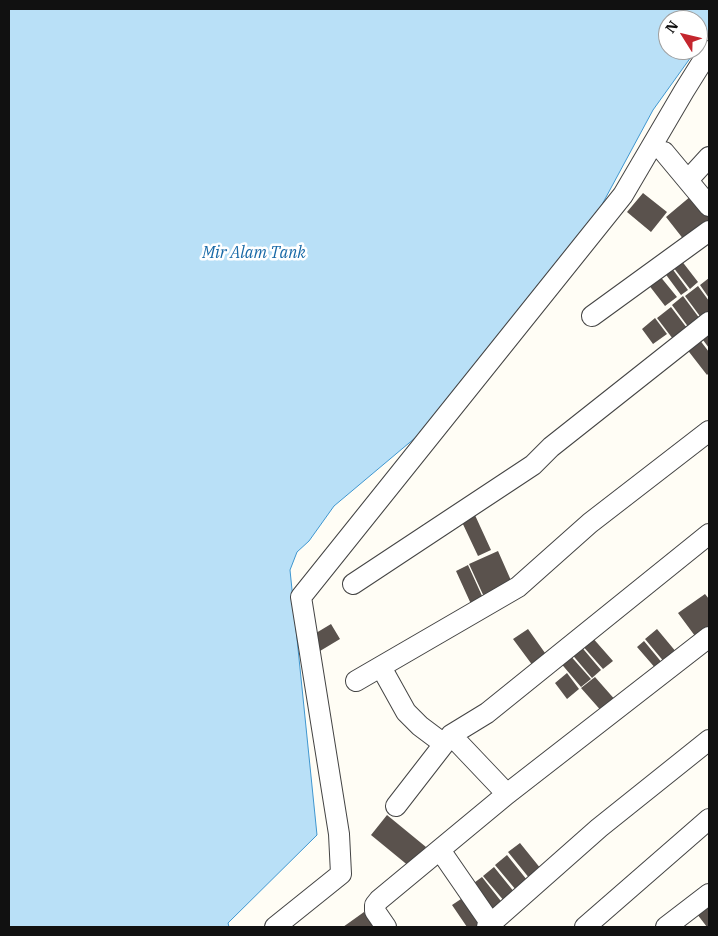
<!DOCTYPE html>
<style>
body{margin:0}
#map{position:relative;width:718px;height:936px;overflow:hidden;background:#fffdf5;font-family:"IBM Plex Serif",serif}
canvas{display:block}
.frame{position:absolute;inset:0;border:10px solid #111;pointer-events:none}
.north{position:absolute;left:658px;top:10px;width:50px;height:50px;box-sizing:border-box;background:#fff;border:1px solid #a0a0a0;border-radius:50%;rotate:306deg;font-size:14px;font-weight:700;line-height:20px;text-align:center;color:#111}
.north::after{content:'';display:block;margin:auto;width:18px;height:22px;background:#c4262e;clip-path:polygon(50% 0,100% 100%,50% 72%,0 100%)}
</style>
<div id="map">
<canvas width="718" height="936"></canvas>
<div class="frame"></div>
<div class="north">N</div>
</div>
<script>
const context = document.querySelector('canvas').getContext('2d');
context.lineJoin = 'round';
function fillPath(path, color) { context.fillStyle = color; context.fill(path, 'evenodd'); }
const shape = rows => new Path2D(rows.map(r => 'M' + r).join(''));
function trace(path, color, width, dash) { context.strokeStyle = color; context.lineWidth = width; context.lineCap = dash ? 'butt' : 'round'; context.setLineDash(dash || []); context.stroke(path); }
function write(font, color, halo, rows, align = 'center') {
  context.font = font + ' "IBM Plex Serif",serif'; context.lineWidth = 5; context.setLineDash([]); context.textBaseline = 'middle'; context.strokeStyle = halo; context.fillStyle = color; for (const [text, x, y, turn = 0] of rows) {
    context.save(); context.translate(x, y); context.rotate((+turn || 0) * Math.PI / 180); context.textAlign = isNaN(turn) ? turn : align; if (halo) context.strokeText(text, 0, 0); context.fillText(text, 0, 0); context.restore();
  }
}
const water = shape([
 [9,9,709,9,709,32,698,47,698,20,668,20,668,50,696,50,653,110,591,225,440,417,334,506,309,541,297,552,290,570,317,835,228,923,229,927,9,927,9,9]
]);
const building = shape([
 [643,193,667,212,651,232,627,212],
 [691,196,709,218,709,227,688,245,666,217],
 [681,260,698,282,690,289,673,267],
 [671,267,688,290,681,295,664,272],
 [659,275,677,297,665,306,648,284],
 [709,278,709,298,700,285],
 [698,286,709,301,709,320,705,323,685,296],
 [683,296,703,323,692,332,672,305],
 [671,307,690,332,676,343,657,318],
 [655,318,667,334,653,344,642,329],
 [709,334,709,348,703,340],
 [699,339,709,352,709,373,707,375,686,348],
 [474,513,491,550,478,556,461,520],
 [498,551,513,585,485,599,469,564],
 [468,565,483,598,471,604,456,571],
 [705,594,709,599,709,626,695,636,678,613],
 [331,624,340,639,320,651,311,636],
 [528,629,550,660,536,670,513,639],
 [657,629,677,653,665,663,645,639],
 [591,636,613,661,603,669,581,644],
 [644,641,663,664,657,670,637,647],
 [579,644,601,670,592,678,570,652],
 [568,653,591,679,581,687,559,661],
 [567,673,579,689,567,699,555,683],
 [595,677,617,702,604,714,581,688],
 [387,815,426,847,410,867,371,835],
 [520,843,541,869,530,879,508,852],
 [507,855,527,880,516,890,495,865],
 [494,867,515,893,505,902,483,876],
 [482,877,504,905,490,917,467,888],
 [467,895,483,927,467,927,452,905],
 [709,905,709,927,707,927,697,914],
 [364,912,375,927,343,927]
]);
const minor = shape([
 [664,152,709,206],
 [688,180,709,157],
 [592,316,709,231],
 [353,584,533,465,551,447,709,322],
 [381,667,406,712,420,726,444,744],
 [356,681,518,587,590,523,709,431],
 [451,735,507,794],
 [396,806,451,735,487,713,709,534],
 [440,850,491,924],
 [275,927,341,874,339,834,301,597,623,195,684,91,709,51],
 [386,927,375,911,375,905,379,900,507,794,709,637],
 [487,927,599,828,709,740],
 [585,927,709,819],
 [666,927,709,894]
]);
const waterNames = [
 ["Mir Alam Tank",254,253]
];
fillPath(water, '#b9e0f7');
trace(water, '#3f96cf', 1);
fillPath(building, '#5a524d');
trace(minor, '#444', 22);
trace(minor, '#fff', 20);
write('italic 16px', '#1768a6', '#fff', waterNames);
</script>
